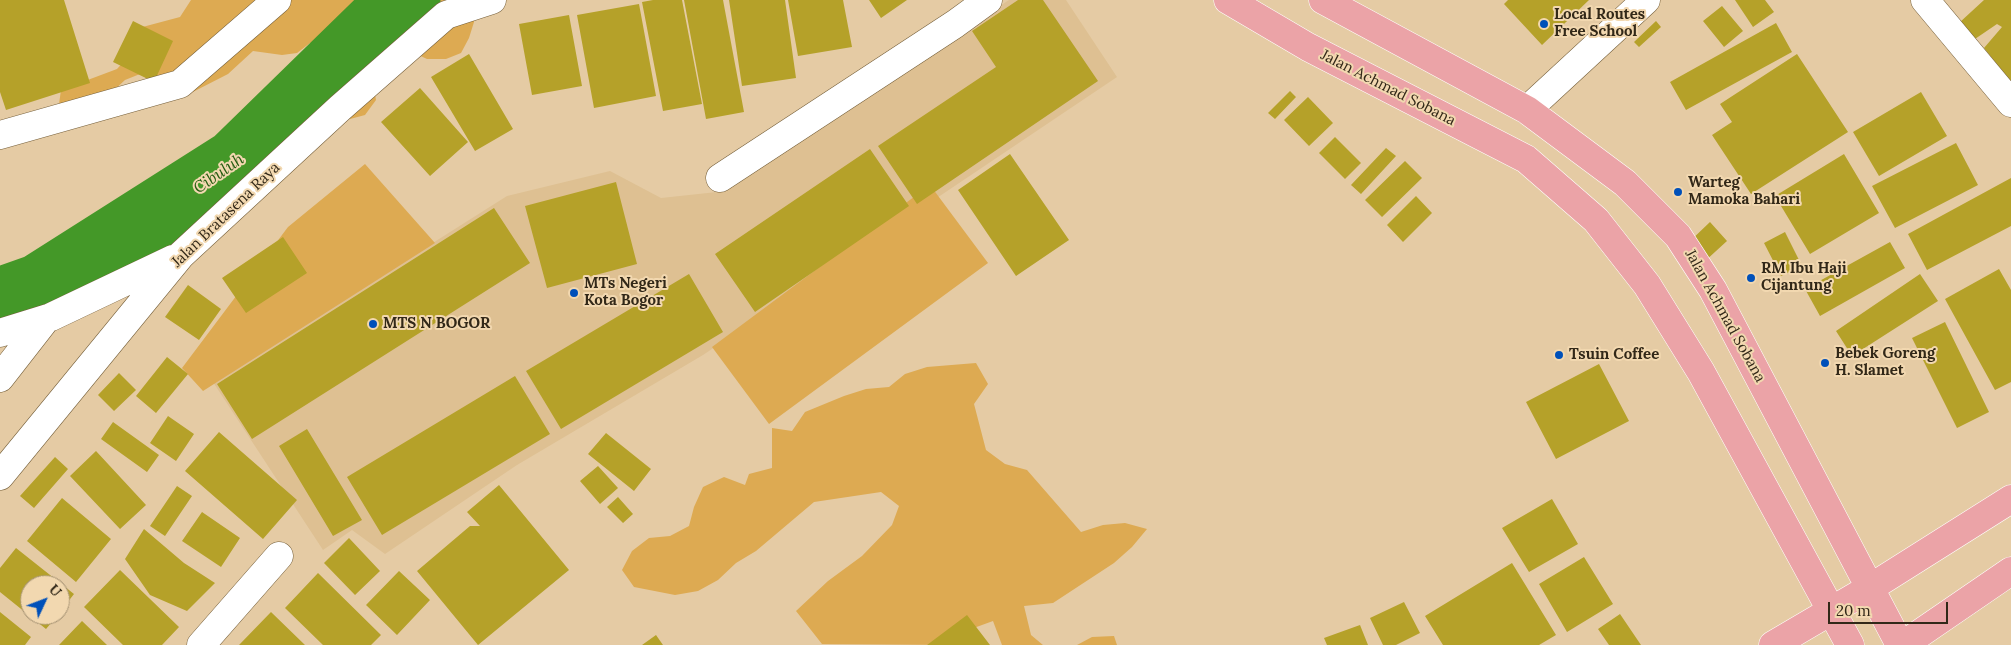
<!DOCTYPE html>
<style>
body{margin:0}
#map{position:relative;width:2011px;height:645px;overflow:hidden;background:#e5cba4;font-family:Lora,serif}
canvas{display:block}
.north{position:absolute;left:20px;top:575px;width:50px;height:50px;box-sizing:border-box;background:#f2d8b0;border:1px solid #a59273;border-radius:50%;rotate:47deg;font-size:14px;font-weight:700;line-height:20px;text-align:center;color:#322818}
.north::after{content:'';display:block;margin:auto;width:18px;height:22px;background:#0050b9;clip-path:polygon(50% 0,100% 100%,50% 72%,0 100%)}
.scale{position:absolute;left:1828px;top:602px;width:120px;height:22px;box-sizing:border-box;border:2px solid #322818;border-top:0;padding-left:6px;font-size:15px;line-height:18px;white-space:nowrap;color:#322818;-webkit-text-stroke:4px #f2d8b0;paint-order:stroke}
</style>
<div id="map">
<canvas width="2011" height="645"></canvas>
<div class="north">U</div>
<div class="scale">20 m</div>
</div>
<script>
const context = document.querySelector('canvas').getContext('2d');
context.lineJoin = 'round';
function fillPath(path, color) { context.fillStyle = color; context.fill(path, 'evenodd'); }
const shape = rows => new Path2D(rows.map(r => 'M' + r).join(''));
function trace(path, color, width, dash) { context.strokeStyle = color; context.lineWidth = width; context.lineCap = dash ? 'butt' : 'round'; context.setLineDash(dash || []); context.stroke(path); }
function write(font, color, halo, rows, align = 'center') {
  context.font = font + ' Lora,serif'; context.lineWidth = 4; context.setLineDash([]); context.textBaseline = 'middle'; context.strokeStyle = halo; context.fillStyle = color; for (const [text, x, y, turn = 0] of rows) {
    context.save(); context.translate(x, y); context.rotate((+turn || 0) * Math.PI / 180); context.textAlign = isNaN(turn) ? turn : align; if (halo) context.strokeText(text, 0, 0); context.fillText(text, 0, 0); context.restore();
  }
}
const built = shape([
 [1009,0,1066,0,1117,77,703,355,517,465,385,554,352,530,323,550,213,382,507,196,610,171,661,198,717,192]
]);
const green = shape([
 [191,0,471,0,475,4,474,22,469,38,461,53,446,59,427,59,412,52,373,84,376,100,365,115,350,119,336,112,327,99,323,85,323,69,333,58,326,45,310,43,297,53,282,55,253,51,228,74,185,96,161,87,140,74,125,80,99,104,59,104,61,90,117,69,127,58,135,29,180,17],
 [365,164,435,243,203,391,182,368,288,227],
 [930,185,988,263,769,424,712,347],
 [976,363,988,384,974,404,986,450,1005,464,1027,470,1081,532,1103,525,1125,523,1147,529,1132,547,1114,563,1053,603,1024,606,1031,635,1043,645,1002,645,993,621,971,629,954,645,822,644,796,611,828,581,862,556,892,525,899,506,881,492,814,502,756,551,736,563,718,580,698,591,675,595,634,587,622,570,632,551,649,538,670,536,689,526,694,507,703,487,724,477,745,485,749,474,772,468,772,428,792,431,805,412,844,396,866,389,889,387,905,374,927,367],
 [1114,636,1117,645,1077,645,1092,637]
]);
const river = shape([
 [0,303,40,289,237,164,405,0]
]);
const building = shape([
 [0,0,64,0,90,83,6,110,0,92],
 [653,0,682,0,702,104,663,111,642,2],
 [684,0,723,0,744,112,706,119],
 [729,0,785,0,796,78,742,86],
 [788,0,843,0,852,47,798,56],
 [869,0,907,0,881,18],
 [1018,0,1043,0,1098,81,917,204,878,146,996,67,972,31],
 [1508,0,1589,0,1542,45,1504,4],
 [1735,0,1765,0,1774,12,1753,27],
 [1984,0,2011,0,2011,82,1984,48,2002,27,1997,24,1972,41,1959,23],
 [639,4,656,96,594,108,577,15],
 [1722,6,1743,31,1724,47,1703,21],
 [569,15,582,86,532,95,519,24],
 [133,21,173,41,154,82,113,62],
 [1656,21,1661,27,1639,47,1634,42],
 [1776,23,1792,52,1686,110,1670,82],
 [469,54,513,129,475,151,431,77],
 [1797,54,1848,132,1751,194,1712,135,1732,122,1720,104],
 [420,88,468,142,430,176,381,122],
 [1290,91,1296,97,1275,119,1268,113],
 [1921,92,1947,136,1879,176,1853,132],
 [1308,97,1333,123,1309,146,1284,120],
 [1335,137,1361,163,1345,179,1319,153],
 [1956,143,1978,185,1895,228,1872,186],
 [1386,148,1396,156,1361,194,1351,185],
 [870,149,909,206,755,312,715,254],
 [1010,154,1069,240,1016,276,958,190],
 [1844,154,1879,213,1810,254,1775,196],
 [1405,161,1422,178,1382,217,1365,200],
 [2011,178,2011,226,1927,270,1908,234],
 [616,182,637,264,547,288,525,206],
 [1416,196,1432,213,1403,242,1387,225],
 [494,208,530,263,252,439,217,384],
 [1710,222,1727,241,1704,262,1687,244],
 [1785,232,1802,266,1781,276,1764,243],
 [283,237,307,273,246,313,222,278],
 [1890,242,1905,268,1820,316,1805,289],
 [1999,269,2011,290,2011,382,1995,390,1945,299],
 [689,274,723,332,561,429,526,371],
 [1920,274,1938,301,1852,356,1836,331],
 [188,285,221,309,199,340,165,317],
 [1945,322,1989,412,1957,428,1912,338],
 [167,357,188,374,156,413,136,396],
 [1599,364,1629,421,1556,459,1526,402],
 [119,373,136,390,114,411,98,395],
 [515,376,550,434,382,535,347,477],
 [168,416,194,434,176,461,150,443],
 [113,422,159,455,147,472,101,439],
 [307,429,362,520,333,536,279,446],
 [219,432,297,500,263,539,185,471],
 [606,433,651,469,634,491,588,454],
 [96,451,146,505,120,529,70,476],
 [55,457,68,469,34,508,20,496],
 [598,466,618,488,600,504,580,481],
 [499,485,569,570,478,645,417,571,470,526,480,526,467,512],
 [177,486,192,496,165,536,150,526],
 [618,497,633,514,623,523,607,507],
 [62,498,111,539,76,582,27,541],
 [1552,499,1578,544,1529,572,1502,528],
 [202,512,240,538,221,567,182,541],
 [144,529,184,563,215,583,187,611,150,595,125,559],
 [349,538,380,571,355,595,324,563],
 [16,548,74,594,60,612,60,585,30,585,30,615,58,615,46,629,0,592,0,568],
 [1584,557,1613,604,1567,632,1539,584],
 [1512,563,1556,635,1539,645,1443,645,1425,616],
 [120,570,179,627,162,645,123,645,84,607],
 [399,571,430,600,397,635,366,605],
 [318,573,381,635,371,645,323,645,285,608],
 [1404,602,1420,633,1396,645,1383,645,1370,618],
 [0,612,31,637,25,645,0,645],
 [271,612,305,645,239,645],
 [1620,614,1641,645,1609,645,1598,629],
 [967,615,990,645,927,645],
 [82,621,107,645,59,645],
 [1360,625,1368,645,1327,645,1324,638],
 [656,635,663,645,642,645]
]);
const minor = shape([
 [1925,0,2011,103],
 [1527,110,1646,0],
 [0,135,180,84,277,0],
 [720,178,955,24,988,0],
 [0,333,51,317,173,259],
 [0,378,46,319],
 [0,476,181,255,340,108,446,15,492,0],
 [201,645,279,556]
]);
const primary = shape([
 [1228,0,1308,47,1526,159,1596,220,1647,285,1701,372,1850,645],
 [1323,0,1527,110,1625,183,1678,236,1713,290,1900,645],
 [1773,645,1870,588,2011,499],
 [1903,645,2011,571]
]);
const markers = [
 [1544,24,5,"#0050b9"],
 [1678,192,5,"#0050b9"],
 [1751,278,5,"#0050b9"],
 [574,293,5,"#0050b9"],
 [373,324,5,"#0050b9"],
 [1559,355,5,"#0050b9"],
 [1825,363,5,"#0050b9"]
];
const poiNames = [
 ["Local Routes",1554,15],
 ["Free School",1554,32],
 ["Warteg",1688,183],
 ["Mamoka Bahari",1688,200],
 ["RM Ibu Haji",1761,269],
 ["Cijantung",1761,286],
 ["MTs Negeri",584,284],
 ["Kota Bogor",584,301],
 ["MTS N BOGOR",383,324],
 ["Bebek Goreng",1835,354],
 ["H. Slamet",1835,371],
 ["Tsuin Coffee",1569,355]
];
const streetNames = [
 ["Jalan Achmad Sobana",1388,88,27],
 ["Jalan Bratasena Raya",226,215,-44],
 ["Jalan Achmad Sobana",1725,316,61]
];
const waterNames = [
 ["Cibuluh",219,174,-35]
];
fillPath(built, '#dec092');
fillPath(green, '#ddaa52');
trace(river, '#449828', 71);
fillPath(building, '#b5a129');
trace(minor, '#755f3a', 29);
trace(primary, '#fff', 29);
trace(minor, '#fff', 28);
trace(primary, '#eba3a7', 28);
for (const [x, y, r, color] of markers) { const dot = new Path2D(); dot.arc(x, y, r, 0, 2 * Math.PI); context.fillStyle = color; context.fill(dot); trace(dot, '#f2d8b0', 2); }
write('bold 15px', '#322818', '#f2d8b0', poiNames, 'left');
write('15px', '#322818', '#f2d8b0', streetNames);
write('italic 16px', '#255c12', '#f2d8b0', waterNames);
</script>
